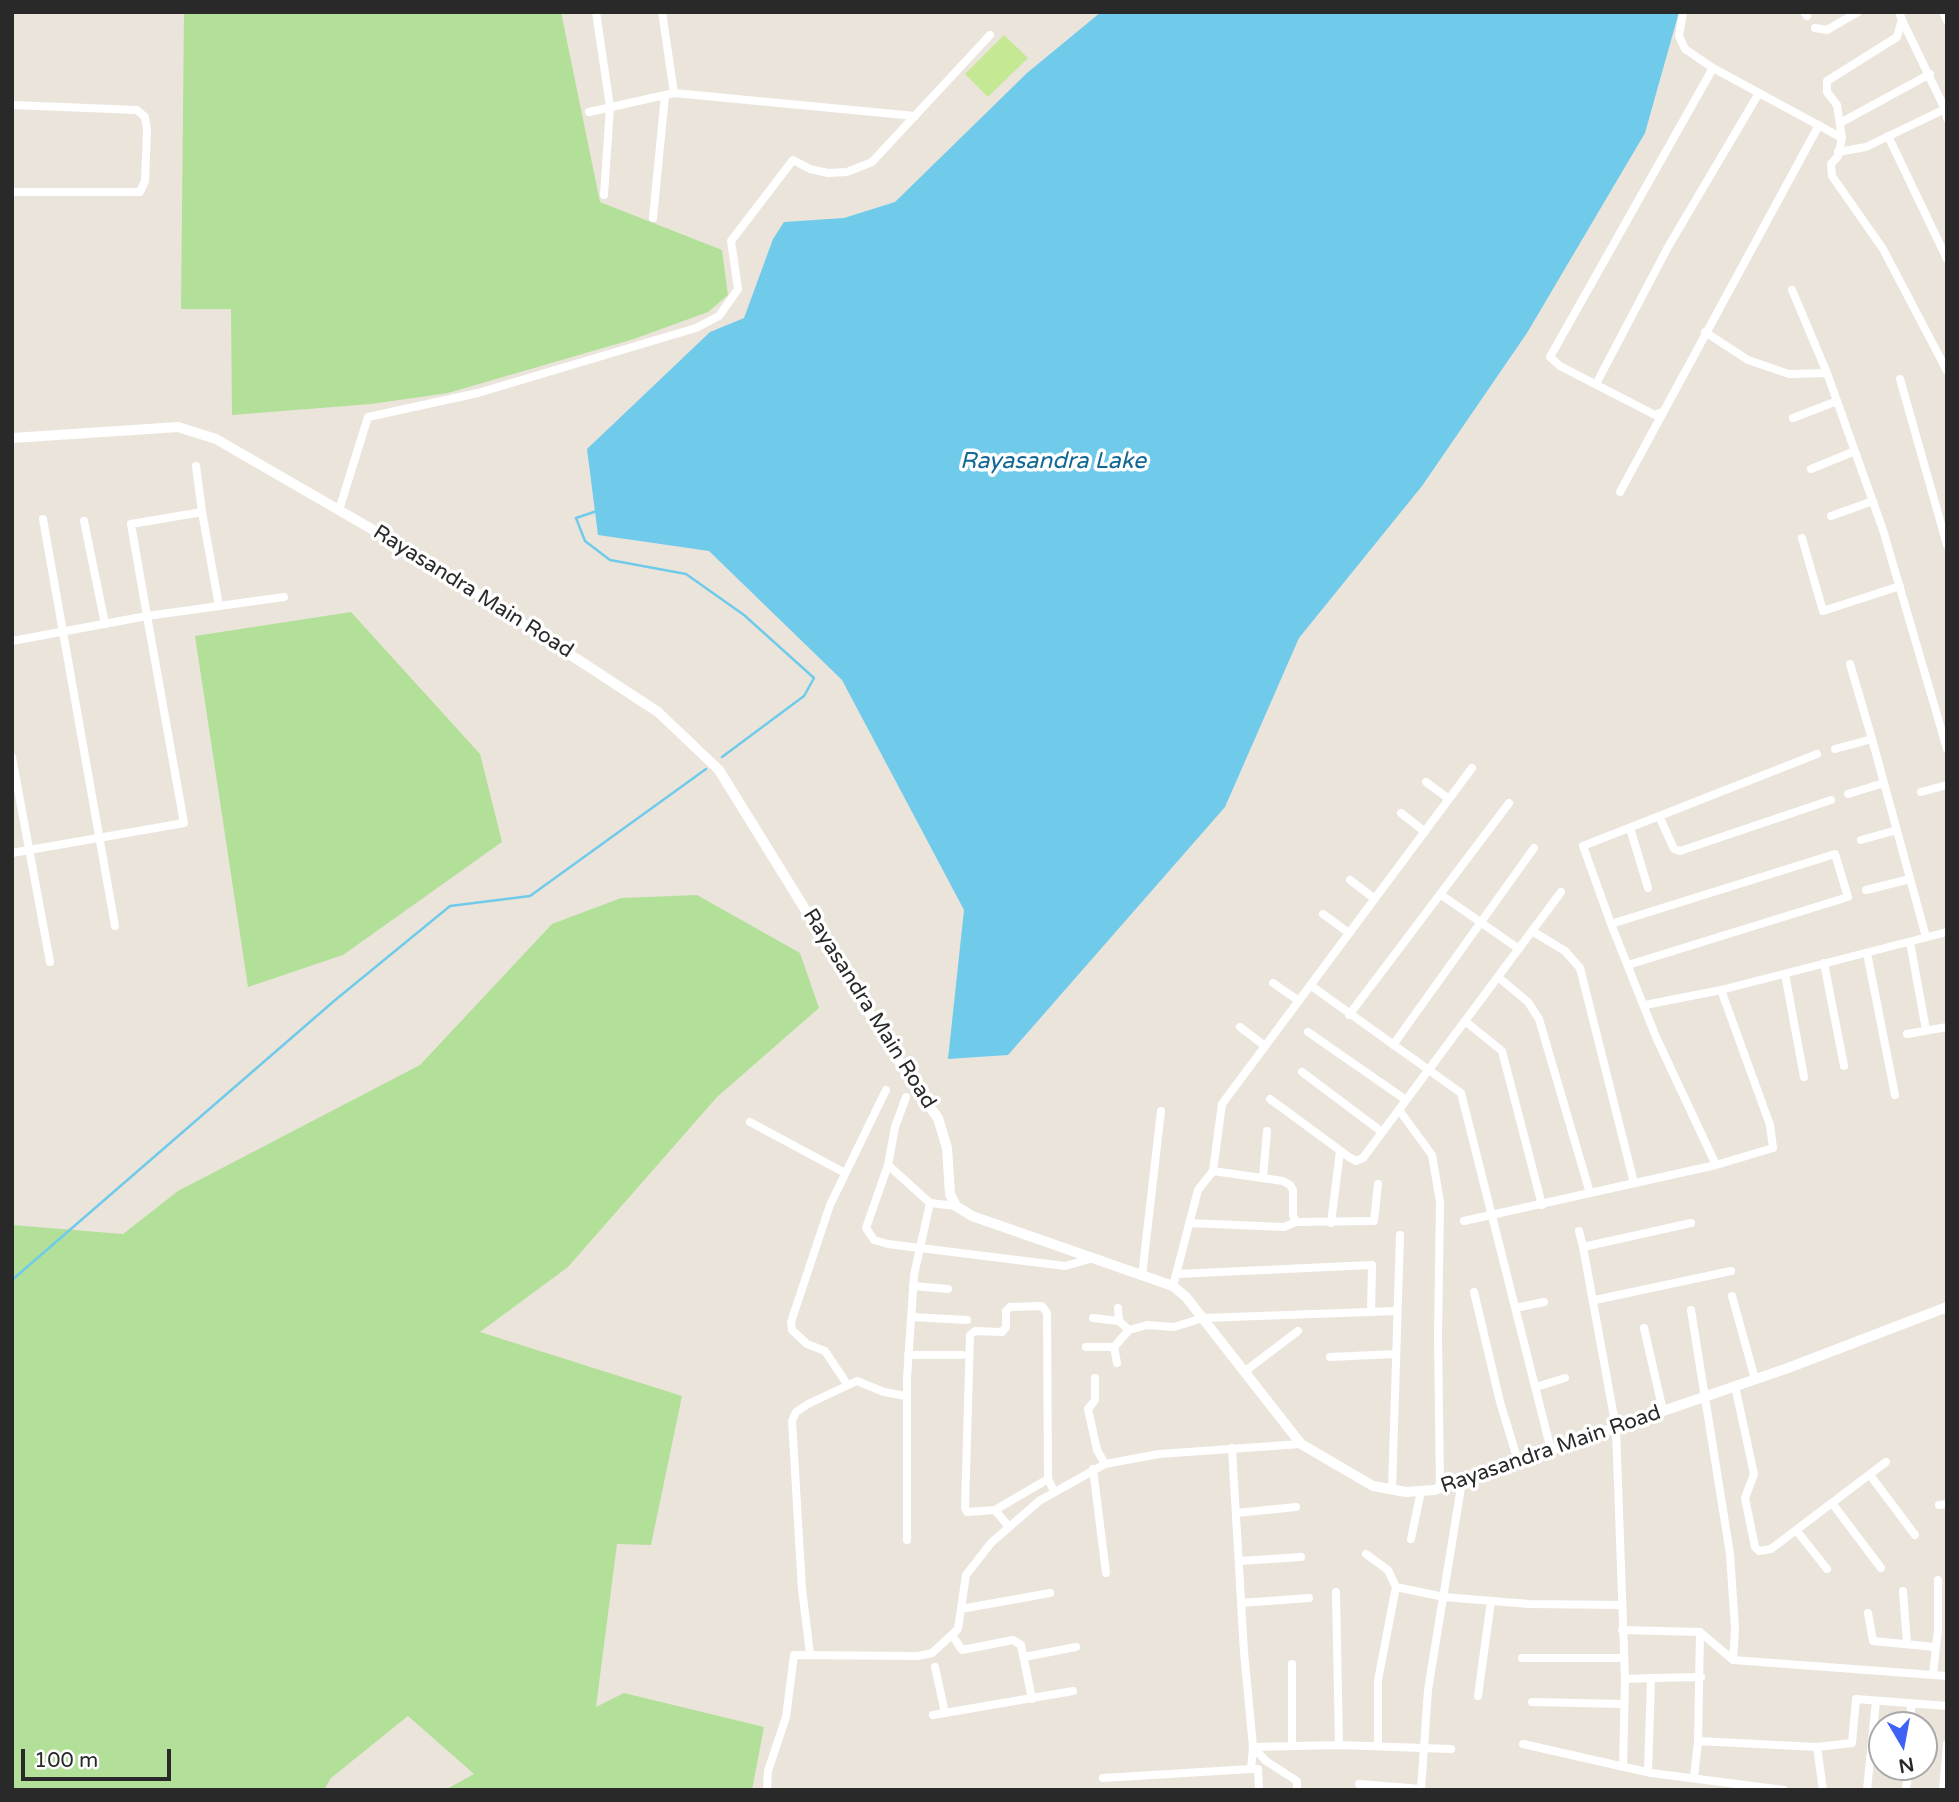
<!DOCTYPE html>
<style>
body{margin:0}
#map{position:relative;width:1959px;height:1802px;overflow:hidden;background:#ebe4db;font-family:"Varela Round",sans-serif}
canvas{display:block}
.frame{position:absolute;inset:0;border:14px solid #292929;pointer-events:none}
.north{position:absolute;left:1868px;top:1711px;width:70px;height:70px;box-sizing:border-box;background:#fff;border:2px solid #a9a9a9;border-radius:50%;rotate:170deg;font-size:19px;font-weight:700;line-height:28px;text-align:center;color:#292929}
.north::after{content:'';display:block;margin:auto;width:24px;height:32px;background:#3f62f5;clip-path:polygon(50% 0,100% 100%,50% 72%,0 100%)}
.scale{position:absolute;left:21px;top:1749px;width:150px;height:32px;box-sizing:border-box;border:4px solid #292929;border-top:0;padding-left:9px;font-size:21px;line-height:24px;white-space:nowrap;color:#292929;-webkit-text-stroke:5px #fff;paint-order:stroke}
</style>
<div id="map">
<canvas width="1959" height="1802"></canvas>
<div class="frame"></div>
<div class="north">N</div>
<div class="scale">100 m</div>
</div>
<script>
const context = document.querySelector('canvas').getContext('2d');
context.lineJoin = 'round';
function fillPath(path, color) { context.fillStyle = color; context.fill(path, 'evenodd'); }
const shape = rows => new Path2D(rows.map(r => 'M' + r).join(''));
function trace(path, color, width, dash) { context.strokeStyle = color; context.lineWidth = width; context.lineCap = dash ? 'butt' : 'round'; context.setLineDash(dash || []); context.stroke(path); }
function write(font, color, halo, rows, align = 'center') {
  context.font = font + ' "Varela Round",sans-serif'; context.lineWidth = 7; context.setLineDash([]); context.textBaseline = 'middle'; context.strokeStyle = halo; context.fillStyle = color; for (const [text, x, y, turn = 0] of rows) {
    context.save(); context.translate(x, y); context.rotate((+turn || 0) * Math.PI / 180); context.textAlign = isNaN(turn) ? turn : align; if (halo) context.strokeText(text, 0, 0); context.fillText(text, 0, 0); context.restore();
  }
}
const green = shape([
 [184,12,561,12,600,202,722,250,728,295,708,312,634,339,448,393,371,404,232,415,231,309,181,309],
 [351,612,480,754,502,842,343,955,248,987,195,636],
 [697,895,800,953,819,1008,717,1097,568,1267,480,1332,682,1396,651,1545,617,1544,596,1707,624,1693,764,1727,752,1790,445,1790,474,1774,408,1716,331,1778,324,1790,12,1790,12,1225,123,1234,178,1191,420,1065,552,924,621,898]
]);
const pitch = shape([
 [1004,35,1028,58,988,97,965,74]
]);
const water = shape([
 [1101,12,1679,12,1645,133,1527,333,1422,486,1299,638,1225,807,1008,1055,948,1059,964,910,842,680,709,551,598,535,587,449,710,332,744,318,773,239,784,222,844,218,895,202,1027,73]
]);
const stream = shape([
 [597,511,576,518,585,541,610,560,686,574,744,615,814,678,804,696,722,757],
 [12,1280,334,1001,450,906,530,896,706,769]
]);
const street = shape([
 [596,12,610,107,604,195],
 [662,12,674,93],
 [1683,12,1679,36,1685,49,1713,68,1842,138],
 [1804,12,1807,16],
 [1899,12,1902,20,1897,37,1827,81,1827,92,1837,105,1842,138,1838,156,1831,164,1832,176,1883,249,1947,371],
 [1943,12,1947,21],
 [1902,20,1945,109],
 [1815,28,1827,30,1858,12],
 [12,105,137,110,145,117,147,130,145,181,140,192,12,192],
 [589,112,674,93,915,116],
 [1840,123,1930,74],
 [1888,136,1947,259],
 [1838,152,1866,147,1945,109,1947,118],
 [653,218,665,95],
 [1792,290,1827,373,1883,530,1947,749],
 [1705,332,1748,360,1789,374,1827,373],
 [1900,379,1947,545],
 [1596,384,1668,247,1759,93],
 [1660,413,1655,415,1560,366,1550,357,1713,68],
 [1793,418,1837,401],
 [196,466,202,512,131,524,147,616,284,597],
 [1811,469,1855,451],
 [1620,492,1819,125],
 [339,510,368,417,478,393,696,328,719,316,738,289,731,241,793,160,810,169,828,173,847,172,872,162,990,35],
 [202,512,219,606],
 [1831,516,1873,501],
 [43,519,115,926],
 [84,521,105,624],
 [1802,538,1823,611,1900,586],
 [12,641,147,616,184,823,12,853],
 [1850,664,1872,739],
 [1835,749,1872,739,1926,937],
 [12,757,50,962],
 [1426,782,1449,799],
 [1921,792,1947,785],
 [1848,794,1884,783],
 [1401,813,1425,832],
 [1659,816,1674,849,1680,851,1831,800],
 [1630,828,1648,888],
 [1861,840,1897,830],
 [1350,880,1375,899],
 [1866,890,1910,879],
 [1440,894,1519,949],
 [1323,914,1349,933],
 [1611,924,1835,854,1848,897,1628,965],
 [1532,931,1565,951,1580,968,1634,1183],
 [1910,942,1926,1030],
 [1867,953,1895,1095],
 [1824,963,1844,1066],
 [1785,974,1804,1077],
 [1498,977,1528,1002,1539,1019,1590,1193],
 [1273,983,1299,1001],
 [1310,985,1461,1093,1551,1450],
 [1645,1005,1721,990,1947,932],
 [1349,1015,1509,803],
 [1465,1021,1502,1051,1542,1205],
 [1240,1027,1265,1046],
 [1308,1032,1406,1100],
 [1907,1034,1947,1027],
 [1393,1045,1534,848],
 [1302,1072,1382,1132],
 [906,1097,895,1127,888,1165,866,1228,874,1240,888,1244,1065,1266,1090,1259],
 [1270,1099,1349,1157,1356,1161,1363,1158,1561,892],
 [1399,1110,1432,1155,1440,1202,1438,1337,1440,1488],
 [750,1122,845,1173],
 [888,1165,930,1203,956,1206],
 [1716,1165,1656,1037,1611,924,1583,846,1817,754],
 [1213,1171,1283,1181,1290,1185,1293,1190,1293,1215,1296,1222,1374,1221,1378,1184],
 [1263,1178,1267,1131],
 [1464,1221,1716,1165,1773,1148,1770,1125,1721,990],
 [1189,1223,1284,1227,1296,1222],
 [1331,1223,1340,1151],
 [1579,1231,1583,1247],
 [1177,1274,1372,1265,1371,1311],
 [1142,1276,1161,1111],
 [913,1286,948,1289],
 [1173,1286,1198,1190,1213,1171,1222,1104,1472,768],
 [1474,1292,1500,1402,1518,1461],
 [1732,1296,1755,1379],
 [1595,1300,1731,1271],
 [1118,1308,1119,1321],
 [1515,1308,1544,1302],
 [1691,1310,1730,1554,1735,1629,1733,1660],
 [911,1317,967,1320],
 [1093,1318,1119,1321,1129,1330],
 [1644,1328,1663,1411],
 [1086,1347,1114,1347,1129,1330,1147,1325,1174,1327,1203,1318,1396,1311],
 [1114,1347,1117,1363],
 [908,1355,962,1355],
 [1330,1357,1395,1354],
 [1244,1372,1298,1331],
 [1095,1378,1095,1400,1088,1409,1097,1450,1105,1464],
 [847,1384,825,1351,807,1344,792,1330,791,1322,830,1205,886,1090],
 [1735,1386,1754,1474,1745,1498,1755,1547,1759,1551,1771,1549,1886,1462],
 [1536,1387,1565,1378],
 [1232,1448,1244,1652,1253,1747,1266,1761,1297,1781,1297,1790],
 [1093,1469,1106,1573],
 [1870,1475,1915,1535],
 [1048,1479,995,1510,967,1512,965,1508,970,1335,975,1331,1002,1332,1006,1327,1006,1311,1010,1307,1042,1306,1047,1313,1048,1479,1054,1491],
 [1392,1490,1400,1235],
 [1832,1503,1881,1568],
 [1939,1505,1947,1504],
 [995,1510,1009,1527],
 [1236,1513,1296,1507],
 [1796,1530,1827,1569],
 [1411,1539,1421,1491],
 [907,1540,907,1378,914,1275,930,1203],
 [1366,1554,1388,1570,1396,1587],
 [1239,1561,1301,1557],
 [1903,1591,1907,1644],
 [1336,1592,1339,1745],
 [1241,1603,1309,1598],
 [961,1609,1050,1593],
 [1868,1613,1873,1641,1935,1647],
 [1622,1630,1700,1632,1698,1741,1694,1778],
 [1700,1632,1733,1660,1947,1676],
 [952,1635,962,1650,1013,1640,1021,1645,1032,1699],
 [810,1654,802,1589,792,1421,796,1412,808,1404,857,1381,884,1392,906,1396],
 [1024,1657,1076,1647],
 [1522,1658,1624,1658],
 [1292,1664,1292,1746],
 [935,1667,945,1713],
 [1933,1675,1938,1629,1938,1580],
 [1651,1678,1701,1677],
 [1625,1679,1651,1678,1648,1772],
 [1478,1696,1491,1601],
 [1532,1702,1624,1704],
 [933,1715,1073,1691],
 [1911,1725,1911,1704],
 [1698,1741,1817,1747,1823,1790],
 [1523,1744,1651,1773,1784,1790],
 [1378,1746,1378,1680,1396,1587,1444,1597,1529,1604,1621,1605],
 [1817,1747,1852,1743,1856,1699,1947,1706],
 [1623,1767,1625,1679,1616,1428,1583,1247,1691,1223],
 [1251,1769,1253,1747,1339,1745,1451,1749],
 [1103,1778,1251,1769,1258,1769,1259,1790],
 [1359,1784,1421,1789],
 [767,1790,768,1771,786,1717,794,1655,918,1656,932,1653,958,1629,966,1575,991,1543,1039,1501,1105,1464,1159,1454,1301,1444],
 [1421,1790,1428,1690,1462,1481],
 [1867,1790,1876,1701],
 [1906,1790,1909,1767],
 [1943,1790,1947,1744]
]);
const secondary = shape([
 [12,438,178,427,216,439,427,561,658,712,719,770,913,1084,938,1118,947,1148,950,1194,956,1206,972,1216,1173,1286,1186,1297,1301,1444,1373,1486,1406,1492,1434,1490,1788,1368,1947,1307]
]);
const streetNames = [
 ["Rayasandra Main Road",473,592,32],
 ["Rayasandra Main Road",869,1009,58],
 ["Rayasandra Main Road",1551,1450,-19]
];
const waterNames = [
 ["Rayasandra Lake",1053,462]
];
fillPath(green, '#b2e099');
fillPath(pitch, '#c5e895');
fillPath(water, '#70cbeb');
trace(stream, '#70cbeb', 2.5);
trace(street, '#fff', 8);
trace(secondary, '#fff', 10);
write('21px', '#292929', '#fff', streetNames);
write('italic 23px', '#116895', '#fff', waterNames);
</script>
